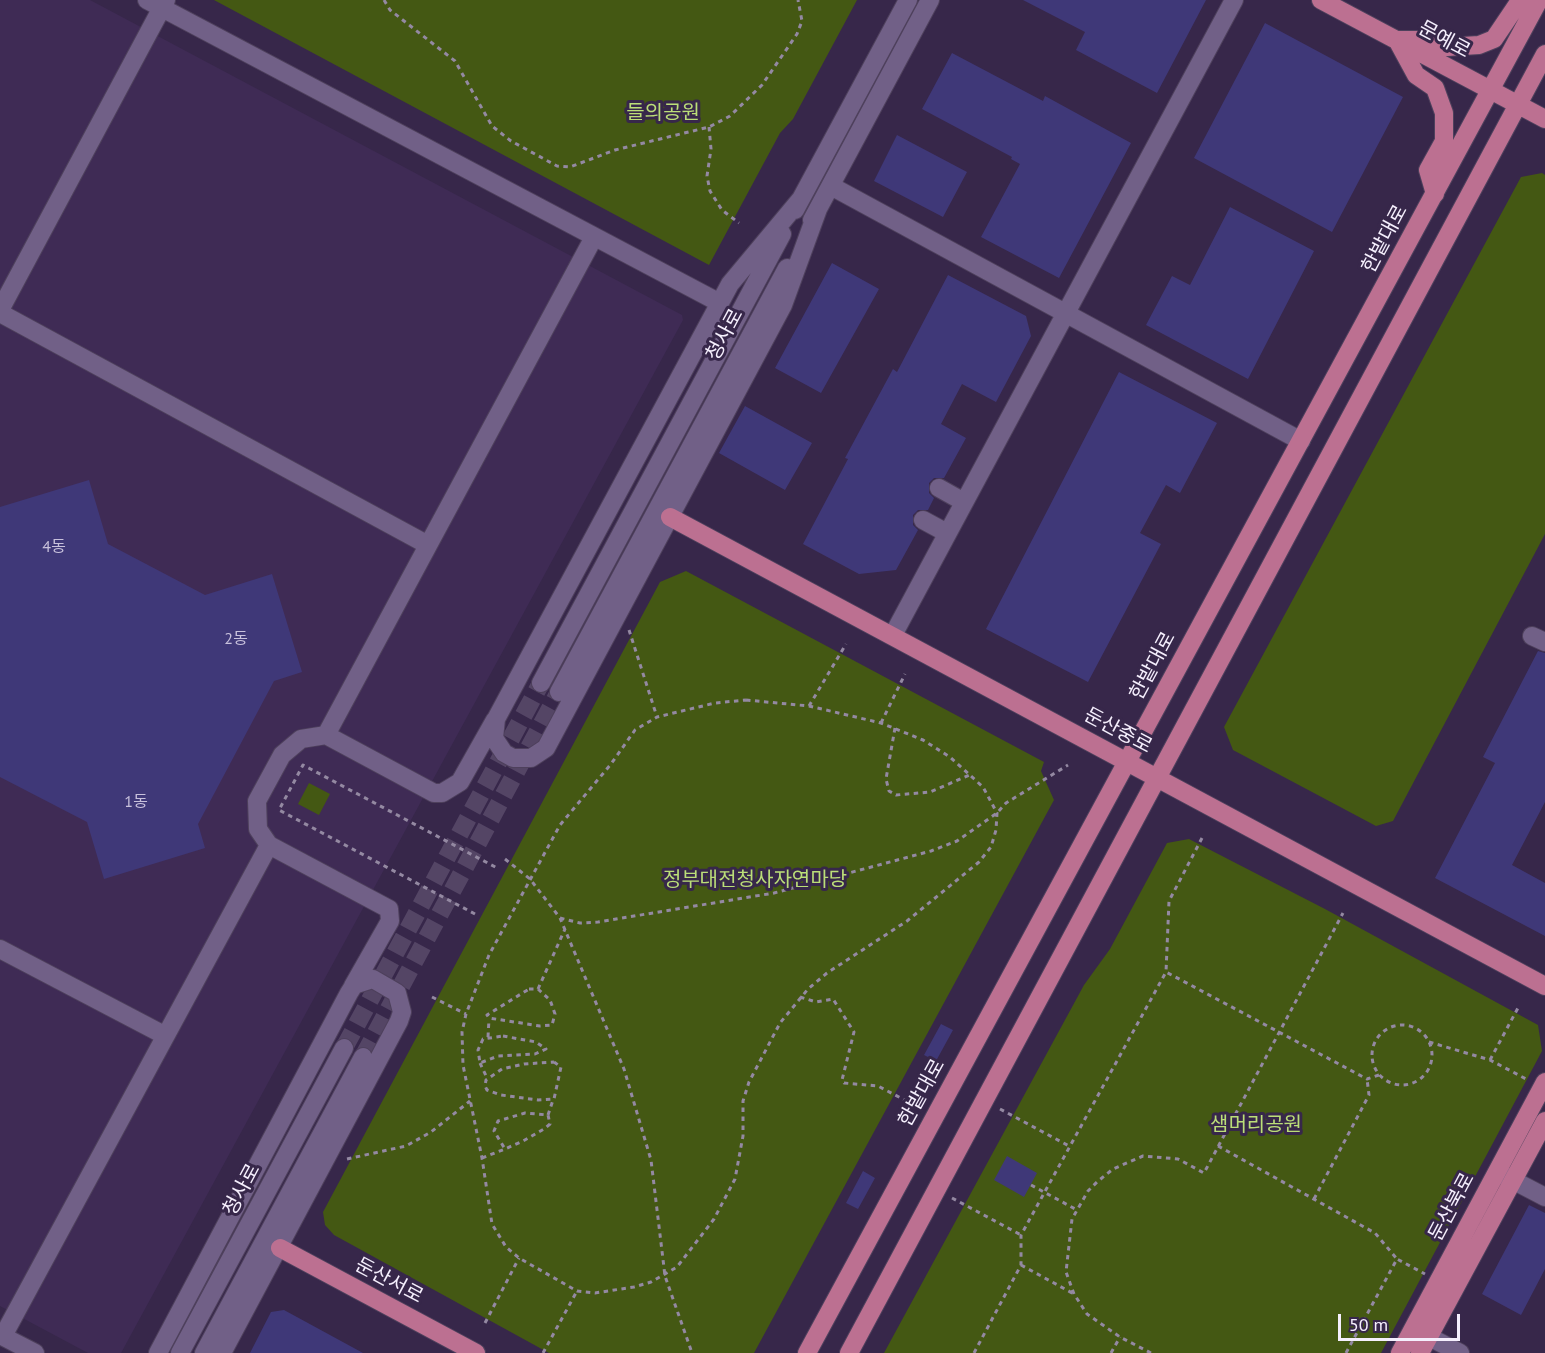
<!DOCTYPE html>
<meta charset="utf-8">
<style>
body{margin:0}
#map{position:relative;width:1545px;height:1353px;overflow:hidden;background:#37274a;font-family:"PT Sans",sans-serif}
canvas{display:block}
.scale{position:absolute;left:1338px;top:1314px;width:122px;height:27px;box-sizing:border-box;border:3px solid #f5effd;border-top:0;padding-left:8px;font-size:18px;line-height:21px;white-space:nowrap;color:#f5effd;-webkit-text-stroke:4px #37274a;paint-order:stroke}
</style>
<div id="map">
<canvas width="1545" height="1353"></canvas>
<div class="scale">50 m</div>
</div>
<script>
const context = document.querySelector('canvas').getContext('2d');
context.lineJoin = 'round';
function fillPath(path, color) { context.fillStyle = color; context.fill(path, 'evenodd'); }
const shape = rows => new Path2D(rows.map(r => 'M' + r).join(''));
function trace(path, color, width, dash) { context.strokeStyle = color; context.lineWidth = width; context.lineCap = dash ? 'butt' : 'round'; context.setLineDash(dash || []); context.stroke(path); }
function write(font, color, halo, rows, align = 'center') {
  context.font = font + ' "PT Sans","Noto Sans KR",sans-serif'; context.lineWidth = 6; context.setLineDash([]); context.textBaseline = 'middle'; context.strokeStyle = halo; context.fillStyle = color; for (const [text, x, y, turn = 0] of rows) {
    context.save(); context.translate(x, y); context.rotate((+turn || 0) * Math.PI / 180); context.textAlign = isNaN(turn) ? turn : align; if (halo) context.strokeText(text, 0, 0); context.fillText(text, 0, 0); context.restore();
  }
}
const built = shape([
 [0,0,90,0,682,315,683,320,121,1353,88,1353,0,1306]
]);
const green = shape([
 [214,0,857,0,793,119,780,133,709,265],
 [1542,173,1545,175,1545,534,1393,821,1376,826,1233,750,1224,727,1521,177],
 [686,571,1044,762,1041,771,1054,800,754,1353,549,1353,334,1235,325,1225,323,1212,660,582],
 [309,783,330,794,319,815,298,804],
 [1189,839,1325,909,1538,1025,1542,1051,1381,1353,884,1353,1084,985,1110,949,1167,843]
]);
const building = shape([
 [1023,0,1206,0,1157,93,1076,50,1085,32],
 [1265,23,1403,97,1332,232,1194,158],
 [952,53,1043,101,1045,96,1131,143,1059,278,981,237,1020,164,1011,159,1012,157,922,109],
 [897,135,967,172,943,217,874,181],
 [1230,207,1314,251,1248,379,1146,325,1172,276,1190,285],
 [832,263,879,289,821,393,775,368],
 [948,275,1026,316,1031,336,996,402,962,384,941,424,966,438,944,478,934,478,929,483,929,493,934,498,928,510,918,510,913,515,913,525,918,530,896,570,859,574,803,544,848,459,845,458,893,369,897,372],
 [1119,372,1217,423,1180,493,1166,485,1140,533,1161,544,1088,682,986,629],
 [745,406,812,443,785,490,719,453],
 [89,480,108,544,205,595,272,574,302,672,274,681,198,824,205,848,104,879,87,822,0,777,0,507],
 [1538,651,1545,653,1545,802,1512,865,1545,883,1545,936,1435,878,1495,763,1483,757],
 [941,1024,953,1030,936,1061,924,1055],
 [1007,1156,1037,1173,1024,1197,994,1180],
 [863,1171,875,1178,858,1209,846,1203],
 [1529,1205,1545,1213,1545,1269,1521,1315,1482,1294],
 [284,1310,363,1353,250,1353,271,1312]
]);
const minorTunnel = shape([
 [344,1048,541,683],
 [363,1057,559,692]
]);
const path = shape([
 [384,0,390,10,455,61,492,126,511,141,557,166,570,167,615,150,709,127,730,116,762,85,797,34,802,21,798,0],
 [709,127,711,149,707,176,710,191,722,210,739,223],
 [629,630,657,717],
 [746,700,809,706,881,723,923,740,950,757,983,787,997,813,996,830,991,847,979,862,907,921,827,973,808,989,780,1023,749,1082,743,1101,743,1136,735,1179,714,1219,677,1267,651,1282,634,1287,595,1293,577,1291,519,1258,506,1247,492,1224,482,1158,463,1065,462,1032,466,1014,489,955,560,825,611,764,635,730,657,717,715,703,746,700],
 [809,706,846,644],
 [881,723,905,674],
 [895,728,886,779,889,791,896,795,930,792,972,774],
 [1202,838,1169,901,1166,972,1367,1079,1379,1075],
 [505,859,530,879,560,918,624,1069,651,1160,665,1276,692,1353],
 [475,914,279,810,303,765,499,869],
 [560,918,580,923,598,922,774,893,931,851,957,841,997,813,1006,803,1068,765],
 [529,989,538,989,550,1000,555,1014,552,1025,540,1026,489,1018,487,1015,529,989],
 [538,989,565,929],
 [432,997,466,1014],
 [800,997,816,1002,833,999,854,1032,842,1080,844,1083,878,1086,916,1106],
 '1372 1055a30 30 0 1 1 60 0a30 30 0 1 1-60 0Z',
 [503,1036,536,1042,546,1049,535,1054,498,1056,480,1063,478,1050,483,1039,503,1036],
 [488,1037,489,1019],
 [1429,1042,1490,1060,1528,1080],
 [1490,1060,1519,1006],
 [554,1062,561,1067,554,1099,538,1100,501,1095,487,1090,485,1086,486,1080,502,1069,524,1064,554,1062],
 [480,1063,487,1078],
 [1000,1109,1069,1146],
 [548,1115,553,1100],
 [1218,1146,1375,1233,1397,1259],
 [482,1158,505,1149,523,1141,544,1129,550,1124,548,1115,525,1113,498,1121,494,1131,505,1149],
 [347,1159,406,1146,431,1132,470,1101],
 [1031,1185,1077,1210],
 [952,1198,1021,1235],
 [1314,1199,1369,1095,1367,1079],
 [1021,1265,1074,1294],
 [485,1323,519,1258],
 [543,1353,577,1291],
 [974,1353,1021,1265,1021,1235,1166,972],
 [1111,1353,1120,1337],
 [1151,1353,1120,1337,1087,1314,1074,1294,1066,1272,1072,1219,1088,1191,1097,1182,1113,1169,1143,1156,1178,1159,1204,1173,1343,913],
 [1346,1353,1397,1259,1425,1274]
]);
const minor = shape([
 [147,0,720,303],
 [831,186,1301,441],
 [800,200,730,284,496,719,494,738,504,753,513,758,531,758,546,748,783,305,818,209],
 [795,210,908,0],
 [812,220,930,0],
 [0,310,166,0],
 [0,313,428,545],
 [939,488,964,502],
 [923,520,947,533],
 [893,635,1234,0],
 [1532,636,1545,642],
 [541,683,782,234],
 [559,692,787,268],
 [326,735,434,793,442,793,460,782,495,720],
 [269,845,389,909,390,921,353,986],
 [0,949,164,1035],
 [1501,1174,1545,1197],
 [1416,1330,1460,1353],
 [0,1335,35,1353],
 [3,1336,269,845,258,829,257,801,282,755,301,739,326,735,594,237],
 [158,1353,349,993,354,985,373,979,397,993,402,1012,399,1021,222,1353],
 [180,1353,344,1048],
 [204,1353,363,1057]
]);
const major = shape([
 [1321,0,1545,119],
 [1397,40,1416,75,1435,88,1444,113,1444,141,1428,170,1435,194],
 [1399,40,1434,40,1447,47,1479,45,1494,39,1519,2,1523,0],
 [670,517,1545,986],
 [280,1248,476,1353],
 [807,1353,1539,0],
 [849,1353,1545,54],
 [1400,1353,1545,1082],
 [1420,1353,1545,1121]
]);
const numberNames = [
 ["4동",54,547],
 ["2동",236,639],
 ["1동",136,802]
];
const streetNames = [
 ["문예로",1444,40,28],
 ["한밭대로",1385,239,-62],
 ["청사로",725,335,-62],
 ["한밭대로",1153,666,-62],
 ["둔산중로",1118,731,28],
 ["한밭대로",922,1093,-61],
 ["청사로",242,1190,-62],
 ["둔산북로",1452,1207,-62],
 ["둔산서로",389,1281,28]
];
const parkNames = [
 ["들의공원",663,113],
 ["정부대전청사자연마당",755,880],
 ["샘머리공원",1256,1125]
];
fillPath(built, '#3f2b55');
fillPath(green, '#445813');
fillPath(building, '#3f3878');
trace(minorTunnel, '#544565', 18, [18, 9]);
trace(minor, '#4e405c', 20);
trace(major, '#4e405c', 20);
trace(path, '#9489a2', 3, [4.5, 4.5]);
trace(minor, '#716087', 18);
trace(major, '#bc7091', 18);
write('16px', '#c8c1dc', null, numberNames);
write('20px', '#f5effd', '#37274a', streetNames);
write('20px', '#bbde78', '#37274a', parkNames);
</script>
